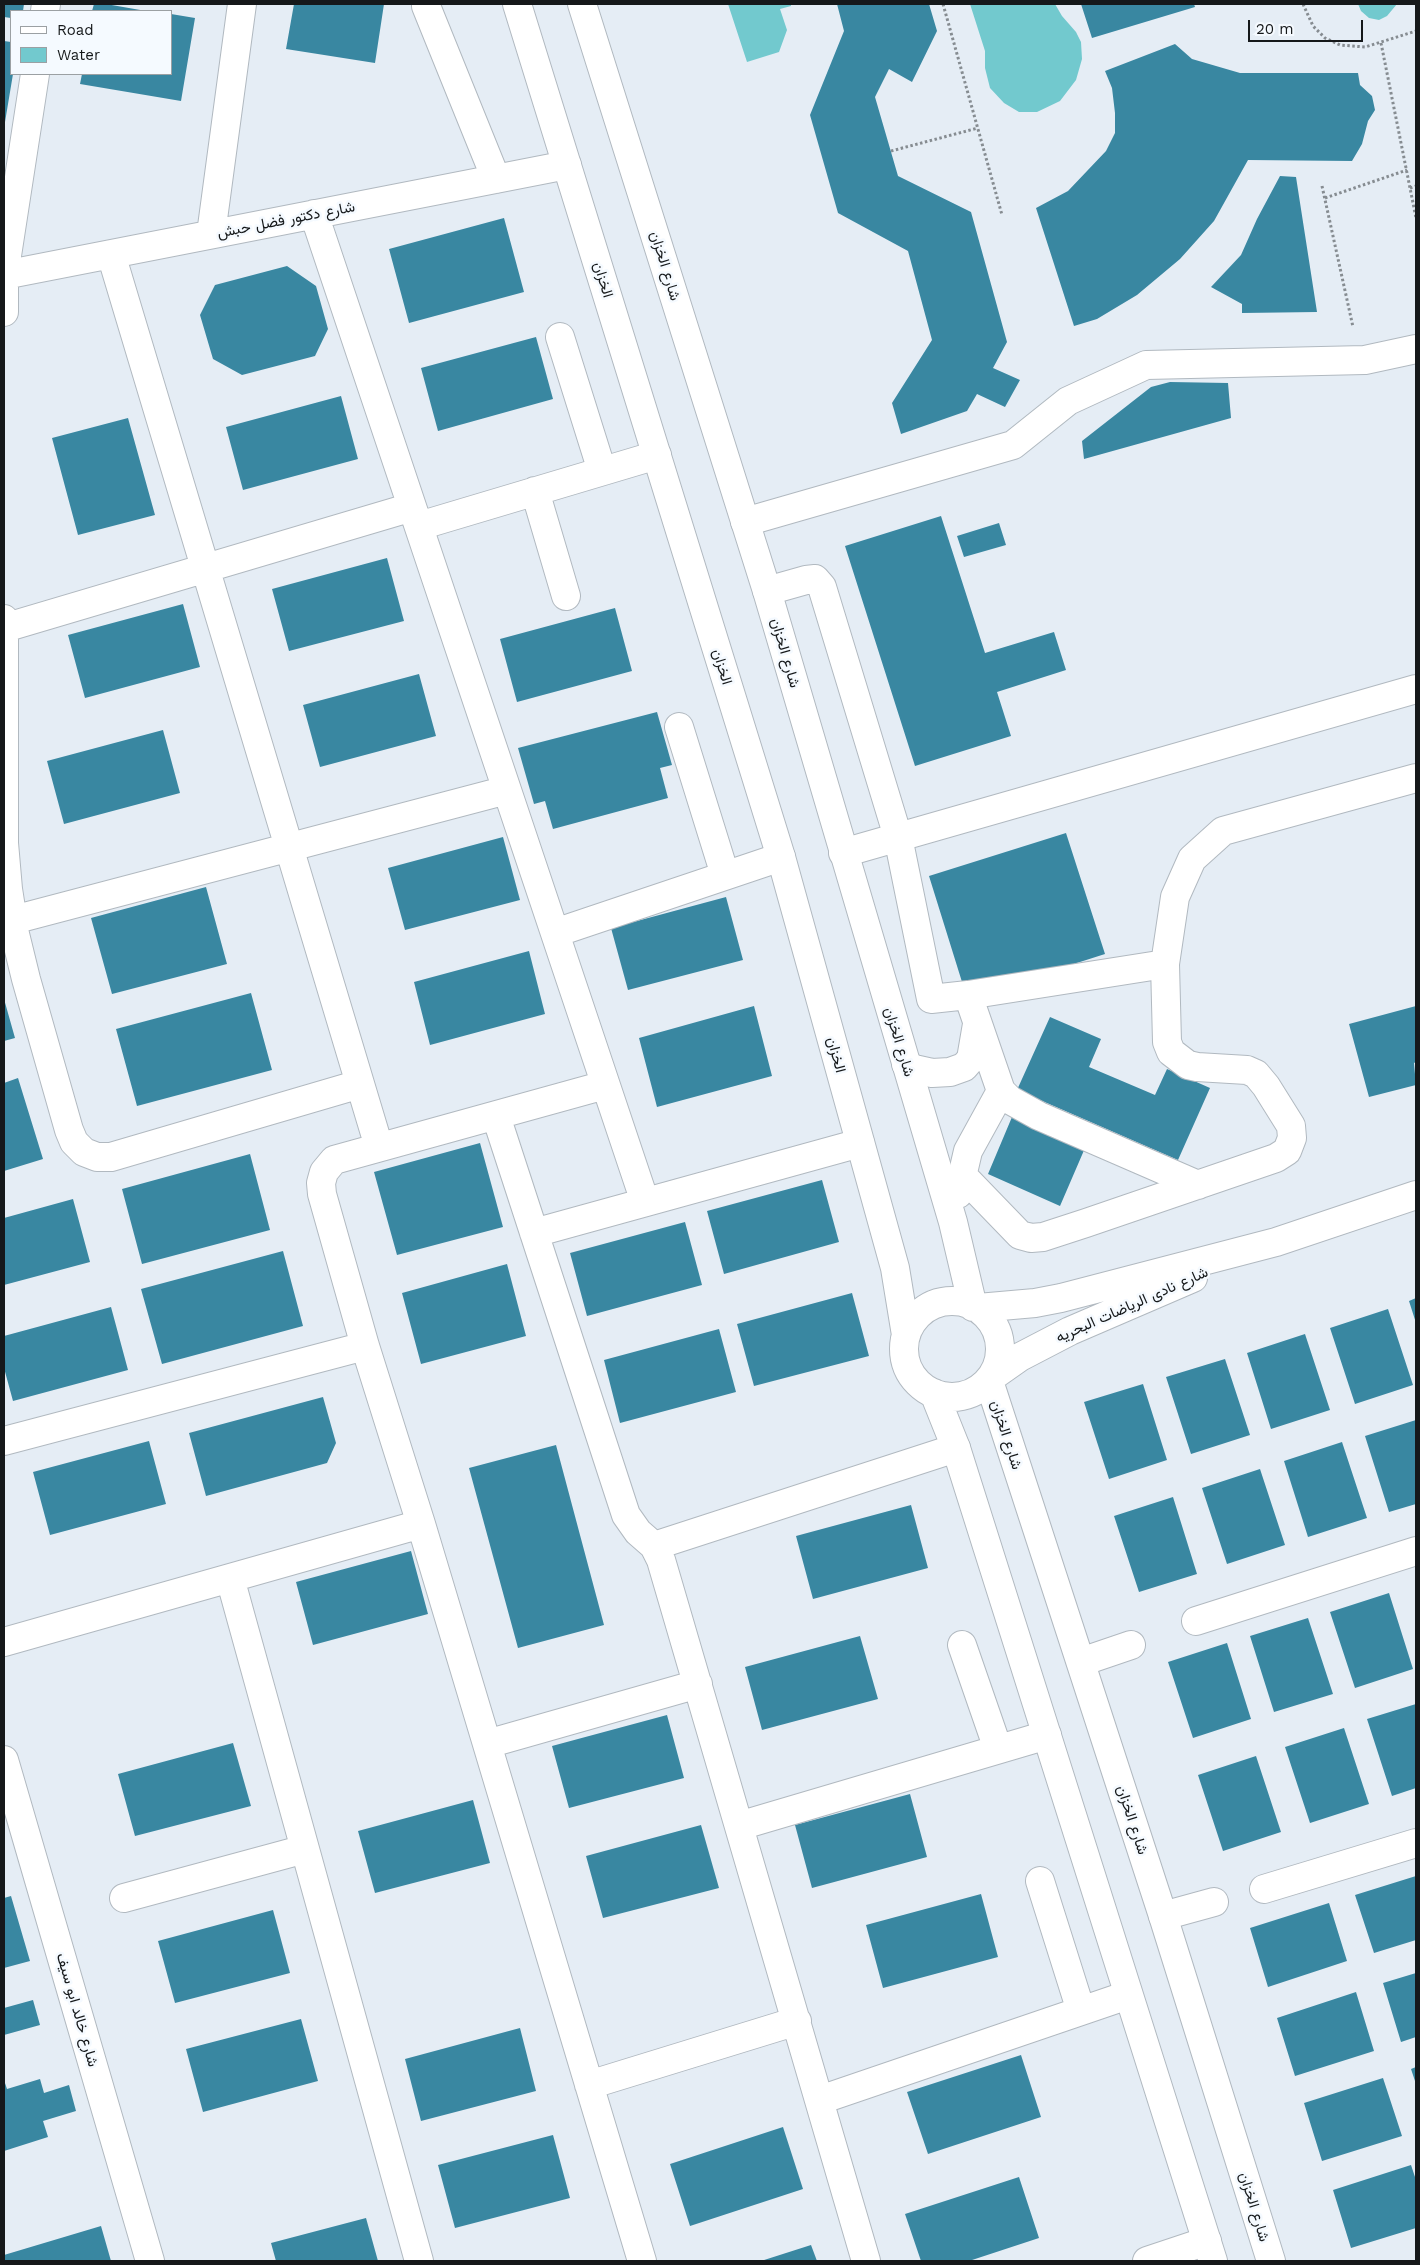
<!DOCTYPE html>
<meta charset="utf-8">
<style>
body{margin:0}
#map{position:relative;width:1420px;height:2265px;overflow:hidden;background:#e5edf5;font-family:"Work Sans",sans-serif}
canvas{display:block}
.frame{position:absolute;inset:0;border:5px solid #15181a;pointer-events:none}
.legend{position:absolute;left:10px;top:10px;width:162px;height:65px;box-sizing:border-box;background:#f5faff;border:1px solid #9ba0a3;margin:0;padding:6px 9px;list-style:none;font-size:15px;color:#15181a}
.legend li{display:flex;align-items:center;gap:10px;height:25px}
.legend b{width:25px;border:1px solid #9ba0a3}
.scale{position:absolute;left:1248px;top:20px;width:115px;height:22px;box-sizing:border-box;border:2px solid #15181a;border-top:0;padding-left:6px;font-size:15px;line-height:18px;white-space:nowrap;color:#15181a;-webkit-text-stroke:4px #f5faff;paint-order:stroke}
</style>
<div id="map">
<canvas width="1420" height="2265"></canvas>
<div class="frame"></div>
<ul class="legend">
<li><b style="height:6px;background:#fff"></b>Road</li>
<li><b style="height:14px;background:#72c9ce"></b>Water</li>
</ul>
<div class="scale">20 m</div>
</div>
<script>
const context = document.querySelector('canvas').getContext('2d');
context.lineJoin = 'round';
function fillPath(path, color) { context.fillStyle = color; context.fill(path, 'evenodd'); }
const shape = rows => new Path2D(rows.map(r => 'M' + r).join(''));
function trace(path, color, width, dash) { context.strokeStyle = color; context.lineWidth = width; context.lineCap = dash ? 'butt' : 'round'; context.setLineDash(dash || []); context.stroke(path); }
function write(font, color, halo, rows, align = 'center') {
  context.font = font + ' "Work Sans",Vazirmatn,sans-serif'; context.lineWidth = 5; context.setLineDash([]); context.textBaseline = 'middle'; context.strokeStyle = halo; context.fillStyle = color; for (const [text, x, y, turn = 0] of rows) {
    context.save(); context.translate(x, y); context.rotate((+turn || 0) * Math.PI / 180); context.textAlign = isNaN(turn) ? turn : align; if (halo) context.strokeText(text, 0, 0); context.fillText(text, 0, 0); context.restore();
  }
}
const water = shape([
 [728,4,791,4,791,6,780,9,787,30,779,52,747,62],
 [970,4,1055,4,1062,16,1076,32,1081,42,1082,59,1076,80,1060,101,1037,112,1019,112,1004,103,990,88,985,68,985,51],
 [1358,4,1397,4,1387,16,1379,20,1369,18,1361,11]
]);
const building = shape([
 [4,4,24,4,23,11,11,11,11,18,4,17],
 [94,4,106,4,146,11,92,11],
 [294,4,384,4,375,63,286,49],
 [837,4,929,4,937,31,912,82,889,69,875,97,898,176,971,212,1007,342,993,368,1020,380,1005,407,977,394,967,411,901,434,892,403,932,340,908,251,838,213,810,115,844,31],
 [1081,4,1194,4,1195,7,1092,38],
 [171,14,195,18,181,101,80,84,82,74,171,74],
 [4,41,11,42,13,74,5,122],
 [1175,44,1192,59,1240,73,1358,73,1360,85,1372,96,1375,110,1368,121,1362,144,1352,161,1248,160,1214,221,1180,259,1137,295,1097,319,1074,326,1036,208,1068,191,1106,151,1115,133,1115,113,1112,88,1105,71],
 [1280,176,1296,177,1317,312,1242,313,1242,304,1211,287,1241,255,1257,219],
 [504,218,524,292,409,323,389,249],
 [287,266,316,286,328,329,315,356,242,375,213,359,200,315,215,285],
 [536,337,553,399,438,431,421,368],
 [1170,382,1228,383,1231,418,1084,459,1082,441,1151,387],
 [341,396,358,459,243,490,226,427],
 [128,418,155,515,78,535,52,438],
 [941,516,985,653,1054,632,1066,670,997,692,1011,736,915,766,845,546],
 [999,523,1006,545,964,557,957,536],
 [387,558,404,621,289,651,272,589],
 [183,604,200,667,85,698,68,635],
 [615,608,632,671,517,702,500,639],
 [419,674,436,736,320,767,303,705],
 [657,712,672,765,660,768,668,798,553,829,545,801,534,804,518,748],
 [163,730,180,793,64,824,47,761],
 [1066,833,1105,954,967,998,929,876],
 [503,837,520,900,405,930,388,868],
 [206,887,227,964,112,994,91,918],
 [726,897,743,960,628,990,611,928],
 [529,951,545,1014,430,1045,414,982],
 [251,993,272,1070,137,1106,116,1029],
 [4,999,15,1038,4,1041],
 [754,1006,772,1076,657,1107,639,1038],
 [1416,1006,1416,1062,1414,1063,1416,1085,1369,1097,1349,1024],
 [1050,1017,1101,1039,1089,1067,1155,1095,1167,1069,1210,1088,1178,1160,1017,1090],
 [18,1078,43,1159,4,1171,4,1083],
 [1012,1117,1085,1148,1060,1206,988,1174],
 [480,1143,503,1227,397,1255,374,1172],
 [250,1154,270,1230,142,1264,122,1189],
 [822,1180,839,1242,724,1274,707,1211],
 [73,1199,90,1262,4,1285,4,1218],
 [685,1222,702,1285,587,1316,570,1253],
 [283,1251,303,1326,162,1364,141,1289],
 [507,1264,526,1336,421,1364,402,1293],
 [852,1293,869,1356,754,1386,737,1324],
 [1416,1298,1416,1323,1409,1301],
 [111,1307,128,1370,13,1401,4,1368,4,1336],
 [1388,1309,1413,1385,1355,1404,1330,1328],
 [719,1329,736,1392,620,1423,604,1360],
 [1305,1334,1330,1410,1271,1429,1247,1353],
 [1225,1359,1250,1435,1191,1454,1166,1377],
 [1143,1384,1167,1460,1109,1479,1084,1402],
 [323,1397,336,1443,327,1463,206,1496,189,1433],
 [1416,1420,1416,1504,1389,1512,1365,1436],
 [149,1441,166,1504,50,1535,33,1472],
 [1342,1442,1367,1518,1308,1537,1284,1461],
 [556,1445,604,1625,518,1648,469,1468],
 [1260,1469,1285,1545,1227,1564,1202,1488],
 [1173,1497,1197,1574,1139,1592,1114,1516],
 [911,1505,928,1568,813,1599,796,1536],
 [411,1551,428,1614,313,1645,296,1582],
 [1389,1593,1413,1669,1355,1688,1330,1612],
 [1308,1618,1333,1694,1274,1712,1250,1636],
 [860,1636,878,1699,762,1730,745,1667],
 [1227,1643,1251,1719,1193,1738,1168,1662],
 [1416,1704,1416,1788,1392,1796,1367,1719],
 [667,1715,684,1778,569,1808,552,1746],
 [1344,1728,1369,1804,1310,1823,1285,1747],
 [233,1743,251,1806,135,1836,118,1774],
 [1256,1756,1281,1832,1223,1851,1198,1775],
 [910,1794,927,1857,812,1888,795,1825],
 [473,1800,490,1863,375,1893,358,1831],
 [701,1825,719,1888,603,1918,586,1856],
 [1416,1876,1416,1940,1374,1953,1355,1895],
 [981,1894,998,1957,883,1988,866,1925],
 [11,1896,30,1961,4,1968,4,1898],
 [1329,1903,1347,1961,1268,1987,1250,1928],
 [273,1910,290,1973,175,2003,158,1941],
 [1416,1973,1416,2037,1401,2042,1383,1983],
 [1356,1992,1374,2051,1295,2076,1277,2018],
 [33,2000,40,2025,4,2035,4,2008],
 [301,2019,318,2081,203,2112,186,2049],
 [520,2028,536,2091,421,2121,405,2059],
 [1021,2055,1041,2117,928,2154,907,2092],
 [1416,2067,1416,2084,1411,2069],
 [1383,2078,1402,2136,1322,2161,1304,2103],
 [40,2079,44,2093,69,2085,76,2111,43,2121,48,2137,4,2151,4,2080,7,2089],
 [783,2127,803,2189,690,2226,670,2164],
 [553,2135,570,2198,455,2228,438,2165],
 [1411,2165,1416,2180,1416,2228,1351,2248,1333,2190],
 [1019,2177,1039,2238,969,2261,921,2261,905,2214],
 [366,2218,378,2261,276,2261,271,2243],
 [101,2226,111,2261,4,2261,4,2255],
 [811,2245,817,2261,761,2261]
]);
const path = shape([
 [943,4,1002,215],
 [1303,4,1313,26,1325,38,1340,45,1365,47,1416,31],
 [1381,43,1416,218],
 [891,151,978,128],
 [1322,186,1353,327],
 [1410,188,1416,186],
 [1325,198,1407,170]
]);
const minor = shape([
 [426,6,496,179],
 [45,11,46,4],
 [314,214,645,1202],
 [211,234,242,4],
 [111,254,379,1147],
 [4,275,567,165],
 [4,312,4,275,35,74],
 [560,337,602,471],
 [535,491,566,596],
 [745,522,1013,445,1068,401,1146,365,1365,360,1416,349],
 [419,526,657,455],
 [767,591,806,580,815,579,822,587,898,837,931,999,968,995,1165,964],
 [4,619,4,843,8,889,15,934,26,979,69,1130,74,1142,84,1152,97,1157,111,1157,360,1084],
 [4,628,412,507],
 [679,727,725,875],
 [843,853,1416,689],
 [13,920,507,790],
 [555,933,781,857],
 [968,995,1001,1091,1010,1100,1039,1116,1198,1185],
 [906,1064,914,1069,932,1073,950,1072,964,1067,971,1059,977,1024],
 [605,1085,334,1160,324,1172,321,1183,322,1194,365,1346,421,1524,642,2261],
 [496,1116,626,1515,638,1532,654,1546,661,1560,866,2261],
 [962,1175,1020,1235,1031,1238,1043,1237,1086,1223,1276,1158,1287,1151,1292,1138,1291,1126,1266,1086,1256,1074,1247,1070,1197,1067,1188,1065,1171,1052,1167,1042,1165,964,1175,897,1192,859,1223,831,1416,778],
 [958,1194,968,1151,1001,1091],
 [534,1233,860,1143],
 [4,1441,365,1346],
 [654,1546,956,1448],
 [230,1578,419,2261],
 [1196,1621,1416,1551],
 [4,1642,421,1524],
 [962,1645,998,1749],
 [1081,1662,1131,1645],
 [487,1744,698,1684],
 [4,1760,150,2261],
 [739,1826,1047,1735],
 [1040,1881,1081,2011],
 [1264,1889,1416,1843],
 [124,1898,305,1849],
 [1163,1916,1214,1902],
 [589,2085,797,2021],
 [820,2100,1128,1995],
 [1147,2261,1207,2241]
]);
const major = shape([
 [517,4,781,857,895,1268,906,1335],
 [582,4,767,591,953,1222,973,1307],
 '904 1349a48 48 0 1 1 96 0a48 48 0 1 1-96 0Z',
 [978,1308,1035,1303,1061,1298,1276,1242,1416,1195],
 [993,1376,1020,1357,1070,1331,1193,1278],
 [989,1381,1163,1916,1271,2261],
 [934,1393,956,1448,1213,2261]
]);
const streetNames = [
 ["شارع دكتور فضل حبش",286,220,-11],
 ["شارع الخزان",665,266,73],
 ["الخزان",603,280,73],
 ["شارع الخزان",785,653,74],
 ["الخزان",722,667,73],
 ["شارع الخزان",899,1042,73],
 ["الخزان",836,1055,75],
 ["شارع نادى الرياضات البحريه",1132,1305,-24],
 ["شارع الخزان",1006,1435,72],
 ["شارع الخزان",1132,1820,72],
 ["شارع خالد ابو سيف",77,2010,74],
 ["شارع الخزان",1254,2207,73]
];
fillPath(water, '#72c9ce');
fillPath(building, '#3987a1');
trace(minor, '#b1b9c0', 30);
trace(major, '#b1b9c0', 30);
trace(path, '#868c91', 3, [2.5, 2.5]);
trace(minor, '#fff', 28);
trace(major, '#fff', 28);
write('15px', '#15181a', '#f5faff', streetNames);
</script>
